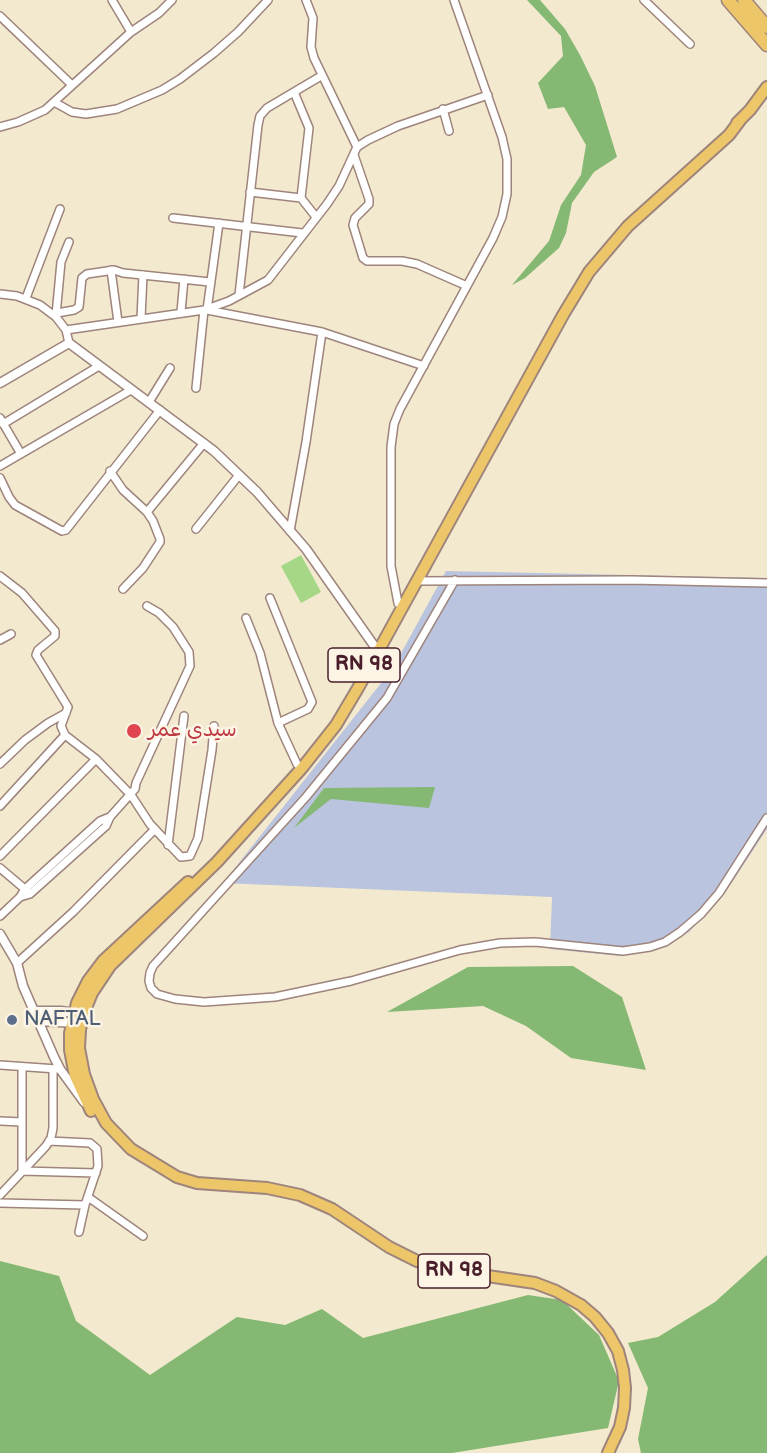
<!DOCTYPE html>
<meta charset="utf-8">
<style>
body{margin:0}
canvas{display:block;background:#f2e9ce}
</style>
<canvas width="767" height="1453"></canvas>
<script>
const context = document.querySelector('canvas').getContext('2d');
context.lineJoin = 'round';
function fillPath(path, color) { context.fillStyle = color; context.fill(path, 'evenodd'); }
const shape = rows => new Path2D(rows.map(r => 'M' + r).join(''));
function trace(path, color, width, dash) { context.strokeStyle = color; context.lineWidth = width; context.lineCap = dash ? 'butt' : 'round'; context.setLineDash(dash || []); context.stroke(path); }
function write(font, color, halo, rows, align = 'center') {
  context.font = font + ' "Balsamiq Sans","Playpen Sans Arabic",sans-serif'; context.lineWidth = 5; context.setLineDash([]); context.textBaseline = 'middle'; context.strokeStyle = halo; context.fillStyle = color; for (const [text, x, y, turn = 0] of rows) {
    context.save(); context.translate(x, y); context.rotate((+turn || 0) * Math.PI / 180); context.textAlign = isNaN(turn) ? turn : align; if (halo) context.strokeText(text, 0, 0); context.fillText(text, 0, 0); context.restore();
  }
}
const industrial = shape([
 [446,571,767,578,767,829,725,893,689,932,665,947,620,956,550,949,552,897,223,883,393,668]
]);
const green = shape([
 [301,555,321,592,301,603,281,566]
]);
const forest = shape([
 [527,0,540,0,565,29,580,55,595,86,617,157,594,172,572,203,566,233,559,248,525,278,512,285,549,241,561,205,581,175,586,145,564,107,548,109,538,83,563,56,561,36],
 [435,787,429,808,331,799,294,828,324,788],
 [573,966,622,997,646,1070,571,1058,526,1026,483,1006,387,1012,468,967],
 [767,1255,767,1453,641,1453,638,1439,648,1388,628,1343,658,1337,715,1302],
 [0,1261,59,1276,76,1321,150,1375,237,1317,285,1325,322,1309,363,1338,528,1295,562,1300,599,1335,619,1381,608,1428,452,1453,0,1453]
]);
const minor = shape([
 [644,0,690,44],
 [0,16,72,85],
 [131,32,159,13,172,0],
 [294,92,309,128,301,198,316,217],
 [54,102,72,112,86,114,117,109,162,90,180,79,214,53,238,32,268,0],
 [443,109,449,131],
 [0,127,18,122,45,110,131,32,112,0],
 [357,147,368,140,398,126,488,95],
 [354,155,369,199,369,204,355,218,353,225,363,258,367,261,402,261,417,264,467,286],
 [250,192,301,198],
 [173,218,302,233],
 [219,223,207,310,322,332,424,366],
 [111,270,118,322],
 [0,294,17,296,40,305,56,317,66,330,69,343],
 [239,295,258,125,260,116,267,108,321,76],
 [26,298,60,209],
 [181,312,184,279],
 [57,313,74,310,79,307,82,278,87,274,114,270,123,273,210,282],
 [56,315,61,262,69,242],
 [141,318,143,275],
 [66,330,204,310,229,301,268,280,327,204,339,186,357,147,314,58,311,47,313,18,306,0],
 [196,388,204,310],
 [149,402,170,368],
 [0,418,21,454],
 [3,424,99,366],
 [0,466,131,390],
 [110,471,123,490,147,512,153,521,160,539,160,542,143,568,123,589],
 [0,478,9,497,15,505,62,531,66,530,160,410],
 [147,512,204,443],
 [196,529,239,475],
 [290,531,306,442,322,332],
 [0,576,22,593,55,631,55,636,38,650,36,655,68,707,61,726,65,735,96,759,131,795,150,824,181,857,190,856,198,838,212,750,214,726],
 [455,580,387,698,306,797,153,966,150,973,149,981,151,988,157,994,175,999,204,1002,275,997,351,981,460,950,500,943,535,942,623,951,650,947,665,942,680,932,701,914,719,893,767,818],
 [417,581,631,580,767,583],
 [270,598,312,702,308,709,278,723],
 [398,603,391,566,391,447,394,424,400,409,493,238,502,217,507,194,507,159,502,137,454,0],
 [246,618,260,653,278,723,297,764],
 [0,640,11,634],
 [0,764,25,740,48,723,66,713],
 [0,806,65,735],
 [168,845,184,716],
 [0,856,96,759],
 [0,868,26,890],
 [20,897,30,894,106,826,110,817,135,789,136,783,190,666,189,652,173,627,159,613,147,606],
 [0,916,20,897,25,889,100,821,110,817],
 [17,963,73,912,155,829],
 [0,1065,57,1069],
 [22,1067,22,1171,96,1173],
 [0,1121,22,1122],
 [49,1141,90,1143,97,1149,98,1166,85,1205,79,1232],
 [0,1195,46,1146,51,1138,53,1128,53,1069],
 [88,1197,143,1236],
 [0,1203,85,1205]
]);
const tertiary = shape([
 [0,383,69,343,214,451,257,492,306,549,375,647],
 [0,934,17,963,23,986,54,1057,60,1069,84,1102],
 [33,1011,61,1011,81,1014],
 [39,1021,78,1023]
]);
const primary = shape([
 [737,123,750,110,767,87],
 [91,1111,75,1076,70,1050,70,1033,77,1003,88,981,103,961,188,882],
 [608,1453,620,1427,624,1408,625,1388,623,1370,618,1351,608,1333,595,1317,581,1305,556,1291,535,1283,447,1270,417,1261,389,1247,332,1209,300,1195,267,1188,197,1183,177,1177,131,1149,106,1123,93,1099,84,1074,79,1048,80,1030,83,1015,92,993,110,966,217,862,302,768,336,725,358,688,563,315,589,272,628,226,729,135,741,119]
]);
const motorway = shape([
 [728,0,767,45],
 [744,0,767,27]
]);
const markers = [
 [134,731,8,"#e0444e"],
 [12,1020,6,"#5c6f8a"]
];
const shields = [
 [364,665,72],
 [454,1271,72]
];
const shieldNames = [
 ["RN 98",364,665],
 ["RN 98",454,1271]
];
const healthNames = [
 ["سيدي عمر",148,731]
];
const serviceNames = [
 ["NAFTAL",24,1020]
];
fillPath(industrial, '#bac4de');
fillPath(green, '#a5d786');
fillPath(forest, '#84b873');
trace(minor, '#9e847c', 10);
trace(tertiary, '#9e847c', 11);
trace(primary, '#9e847c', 14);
trace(motorway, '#9e847c', 15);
trace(minor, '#fff', 7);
trace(tertiary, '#fff', 8);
trace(primary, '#ecc669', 10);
trace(motorway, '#ecc669', 12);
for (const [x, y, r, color] of markers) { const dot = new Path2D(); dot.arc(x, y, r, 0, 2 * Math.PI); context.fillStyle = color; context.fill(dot); trace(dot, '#fcf5e5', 2); }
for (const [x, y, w] of shields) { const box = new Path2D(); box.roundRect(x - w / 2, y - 17, w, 34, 4.5); context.fillStyle = '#fcf5e5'; context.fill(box); trace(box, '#4a1f2b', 1.5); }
write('bold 20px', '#4a1f2b', null, shieldNames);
write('21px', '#be3a42', '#fcf5e5', healthNames, 'left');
write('21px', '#4e5e75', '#fcf5e5', serviceNames, 'left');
</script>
